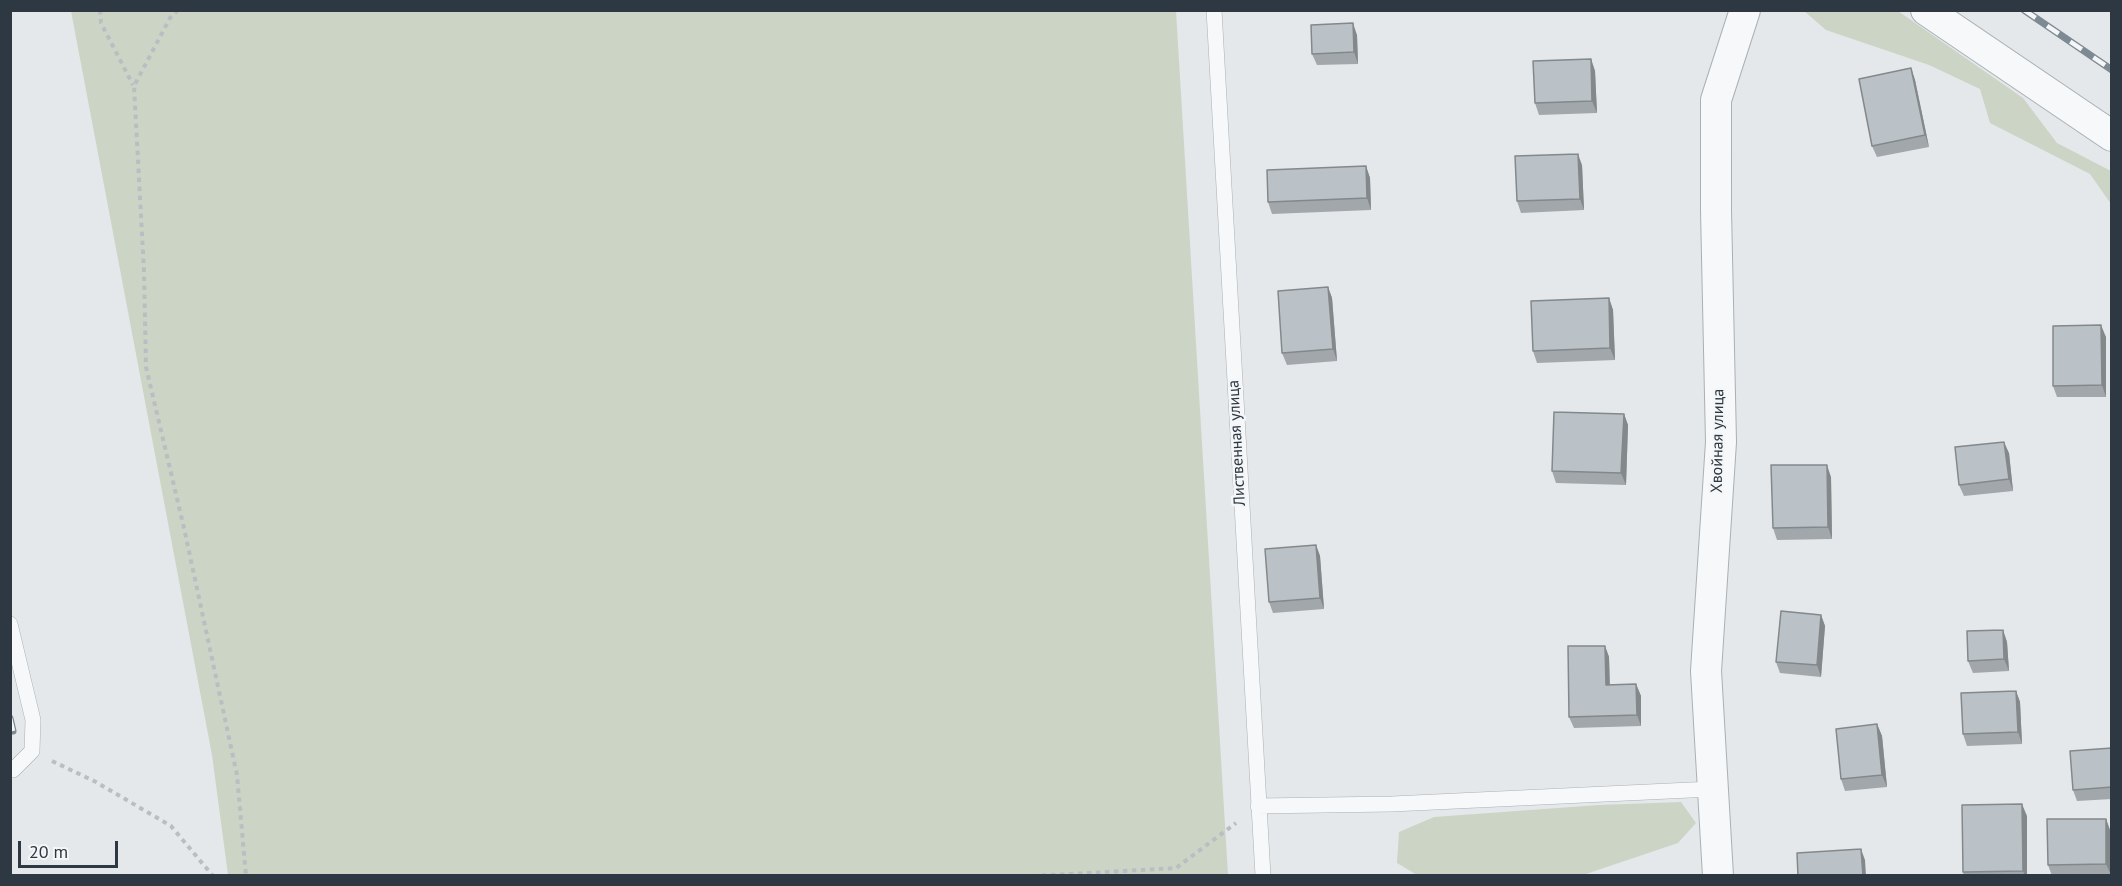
<!DOCTYPE html>
<meta charset="utf-8">
<style>
body{margin:0}
#map{position:relative;width:2122px;height:886px;overflow:hidden;background:#e4e8eb;font-family:"PT Sans",sans-serif}
canvas{display:block}
.frame{position:absolute;inset:0;border:12px solid #2d3842;pointer-events:none}
.scale{position:absolute;left:18px;top:841px;width:100px;height:27px;box-sizing:border-box;border:3px solid #2d3842;border-top:0;padding-left:8px;font-size:18px;line-height:21px;white-space:nowrap;color:#2d3842;-webkit-text-stroke:4px #f4f6f8;paint-order:stroke}
</style>
<div id="map">
<canvas width="2122" height="886"></canvas>
<div class="frame"></div>
<div class="scale">20 m</div>
</div>
<script>
const context = document.querySelector('canvas').getContext('2d');
context.lineJoin = 'round';
function fillPath(path, color) { context.fillStyle = color; context.fill(path, 'evenodd'); }
const shape = rows => new Path2D(rows.map(r => 'M' + r).join(''));
function trace(path, color, width, dash) { context.strokeStyle = color; context.lineWidth = width; context.lineCap = dash ? 'butt' : 'round'; context.setLineDash(dash || []); context.stroke(path); }
function write(font, color, halo, rows, align = 'center') {
  context.font = font + ' "PT Sans",sans-serif'; context.lineWidth = 5; context.setLineDash([]); context.textBaseline = 'middle'; context.strokeStyle = halo; context.fillStyle = color; for (const [text, x, y, turn = 0] of rows) {
    context.save(); context.translate(x, y); context.rotate((+turn || 0) * Math.PI / 180); context.textAlign = isNaN(turn) ? turn : align; if (halo) context.strokeText(text, 0, 0); context.fillText(text, 0, 0); context.restore();
  }
}
const green = shape([
 [71,11,1176,11,1228,875,228,875,212,755],
 [1804,11,1898,11,2023,98,2057,143,2111,171,2111,204,2090,174,1990,123,1980,89,1929,65,1826,30],
 [1681,802,1696,823,1678,843,1583,875,1417,875,1397,863,1399,832,1434,817,1599,805]
]);
const path = shape([
 [100,10,101,23,133,85],
 [178,10,170,18,134,86,144,271,146,367,184,528,237,775,246,876],
 [52,761,96,782,171,826,213,876],
 [1033,876,1176,868,1236,823]
]);
const service = shape([
 [1214,10,1263,876],
 [10,624,33,720,32,751,13,770,10,770],
 [1258,806,1392,804,1712,789]
]);
const minor = shape([
 [1926,10,2112,136],
 [1718,876,1706,671,1721,442,1716,210,1716,100,1745,10]
]);
const rail = shape([
 [2024,10,2112,70],
 [10,718,13,731]
]);
const wall = shape([
 [1357,35,1358,64,1317,65,1312,54],
 [1591,59,1595,71,1597,113,1539,115,1535,103],
 [1911,68,1915,80,1929,147,1877,157,1872,146],
 [1582,165,1584,210,1521,213,1517,201],
 [1366,166,1370,178,1371,210,1272,214,1268,202],
 [1328,287,1332,298,1337,361,1287,365,1282,353],
 [1609,298,1613,310,1615,360,1537,363,1533,351],
 [2106,337,2106,397,2057,397,2053,386],
 [1624,414,1628,425,1626,485,1556,483,1552,471],
 [2009,453,2013,491,1964,496,1959,485],
 [1831,477,1832,539,1777,540,1773,528],
 [1316,545,1320,556,1324,609,1273,613,1269,602],
 [1821,615,1825,626,1821,677,1780,673,1776,662],
 [2003,630,2007,642,2009,671,1973,673,1968,661],
 [1605,646,1609,657,1610,685,1636,684,1641,696,1641,726,1574,728,1569,717],
 [2016,691,2020,702,2022,744,1967,746,1963,734],
 [1877,724,1882,736,1887,787,1845,791,1841,779],
 [2112,748,2112,799,2077,801,2073,790],
 [2027,816,2027,876,1964,876,1963,872],
 [2106,819,2110,830,2111,875,2052,876,2048,865]
]);
const shadedWall = shape([
 [1353,23,1357,35,1358,64,1354,52],
 [1591,59,1595,71,1597,113,1592,101],
 [1911,68,1915,80,1929,147,1925,135],
 [1578,154,1582,165,1584,210,1580,199],
 [1366,166,1370,178,1371,210,1367,198],
 [1328,287,1332,298,1337,361,1333,349],
 [1609,298,1613,310,1615,360,1610,348],
 [2101,325,2106,337,2106,397,2102,385],
 [1624,414,1628,425,1626,485,1621,473],
 [2004,442,2009,453,2013,491,2009,479],
 [1827,465,1831,477,1832,539,1828,527],
 [1316,545,1320,556,1324,609,1320,598],
 [1821,615,1825,626,1821,677,1817,665],
 [2003,630,2007,642,2009,671,2004,659],
 [1605,646,1609,657,1610,697,1606,685],
 [1636,684,1641,696,1641,726,1637,715],
 [2016,691,2020,702,2022,744,2018,732],
 [1877,724,1882,736,1887,787,1882,775],
 [2022,804,2027,816,2027,876,2025,876,2023,871],
 [2106,819,2110,830,2111,875,2106,864],
 [1861,849,1865,860,1866,876,1863,876]
]);
const building = shape([
 [1353,23,1354,52,1312,54,1311,25,1353,23],
 [1591,59,1592,101,1535,103,1533,61,1591,59],
 [1911,68,1925,135,1872,146,1859,79,1911,68],
 [1578,154,1580,199,1517,201,1515,156,1578,154],
 [1366,166,1367,198,1268,202,1267,170,1366,166],
 [1328,287,1333,349,1282,353,1278,291,1328,287],
 [1609,298,1610,348,1533,351,1531,301,1609,298],
 [2101,325,2102,385,2053,386,2053,326,2101,325],
 [1554,412,1624,414,1621,473,1552,471,1554,412],
 [2004,442,2009,479,1959,485,1955,447,2004,442],
 [1771,465,1827,465,1828,527,1773,528,1771,465],
 [1316,545,1320,598,1269,602,1265,549,1316,545],
 [1781,611,1821,615,1817,665,1776,662,1781,611],
 [2003,630,2004,659,1968,661,1967,631,2003,630],
 [1568,646,1605,646,1606,685,1636,684,1637,715,1569,717,1568,646],
 [2016,691,2018,732,1963,734,1961,693,2016,691],
 [1877,724,1882,775,1841,779,1836,729,1877,724],
 [2112,748,2112,787,2073,790,2070,751,2112,748],
 [2022,804,2023,871,1963,872,1962,805,2022,804],
 [2047,819,2106,819,2106,864,2048,865,2047,819],
 [1861,849,1863,876,1798,876,1797,853,1861,849],
 [2073,875,2102,875,2102,876,2073,876,2073,875]
]);
const streetNames = [
 ["Хвойная улица",1718,441,-89],
 ["Лиственная улица",1237,443,-93]
];
fillPath(green, '#ccd4c6');
trace(service, '#a9b0b5', 16);
trace(minor, '#a9b0b5', 32);
trace(path, '#babec2', 4, [4.5, 4.5]);
trace(service, '#f6f8f9', 15);
trace(minor, '#f6f8f9', 30);
trace(rail, '#7e8a93', 7);
trace(rail, '#f4f6f8', 4.5, [14]);
fillPath(wall, '#a1a7ab');
fillPath(shadedWall, '#83888b');
fillPath(building, '#bbc2c7');
trace(building, '#83888b', 1.5);
write('16px', '#2d3842', '#f4f6f8', streetNames);
</script>
